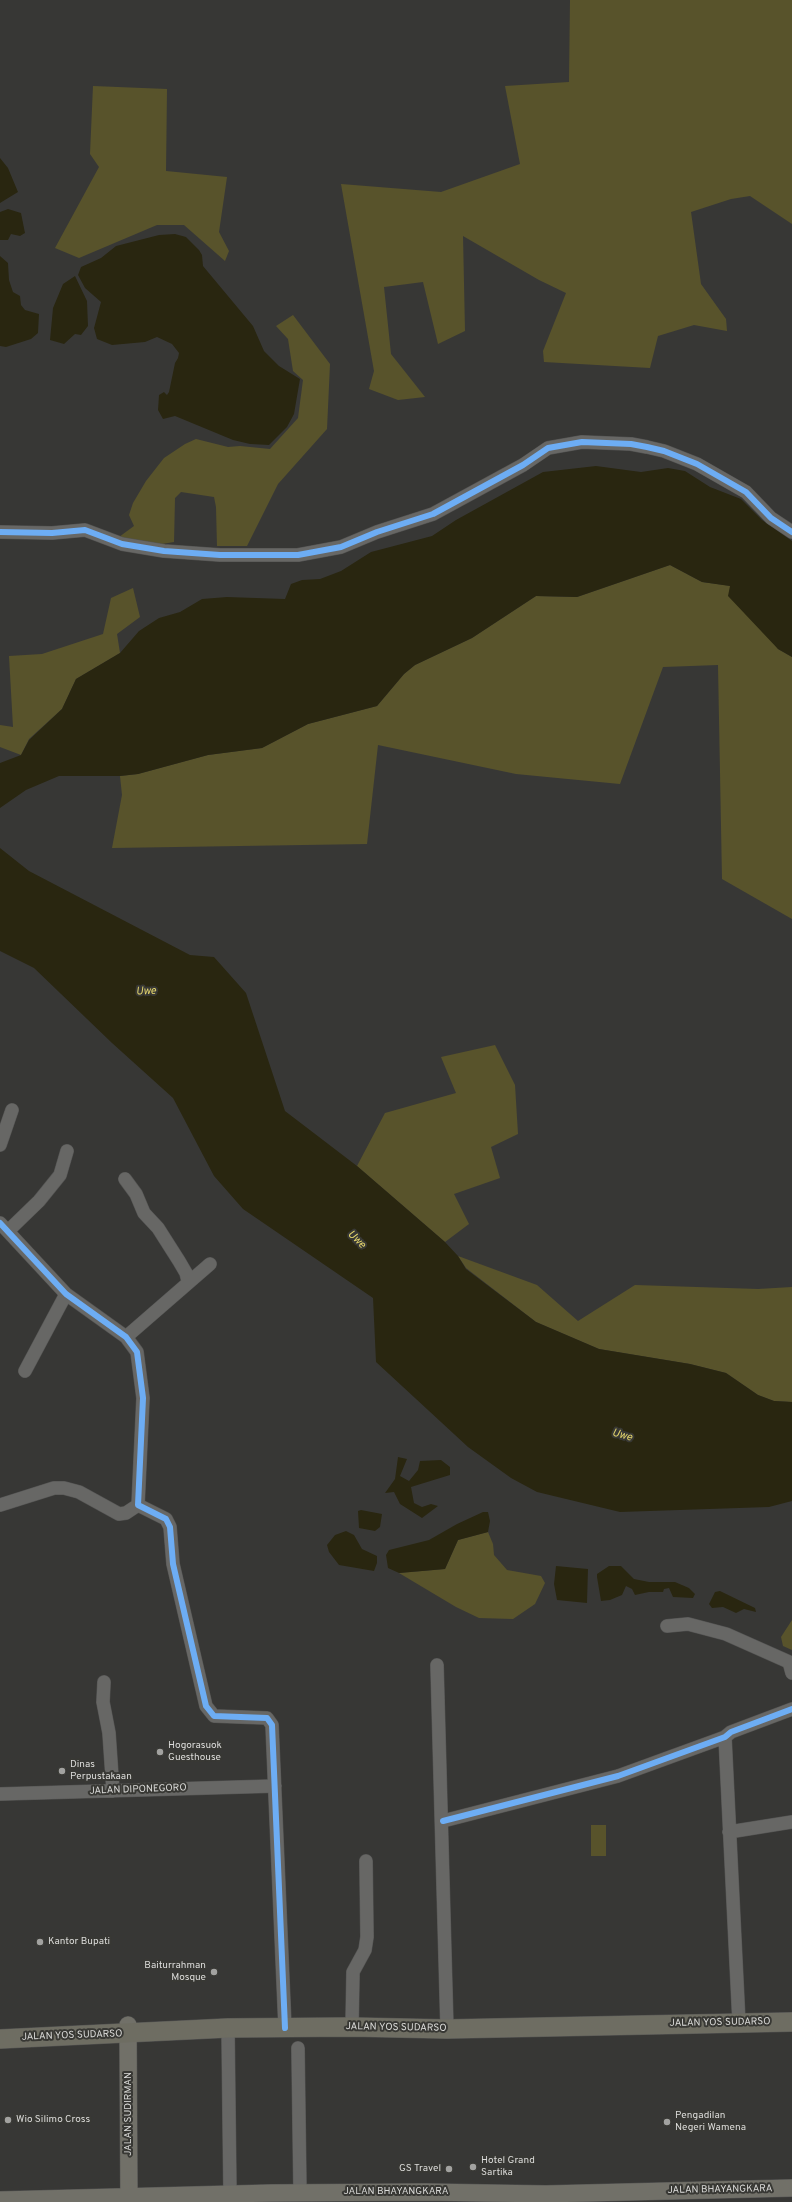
<!DOCTYPE html>
<style>
body{margin:0}
canvas{display:block;background:#373735}
</style>
<canvas width="792" height="2202"></canvas>
<script>
const context = document.querySelector('canvas').getContext('2d');
context.lineJoin = 'round';
function fillPath(path, color) { context.fillStyle = color; context.fill(path, 'evenodd'); }
const shape = rows => new Path2D(rows.map(r => 'M' + r).join(''));
function trace(path, color, width, dash) { context.strokeStyle = color; context.lineWidth = width; context.lineCap = dash ? 'butt' : 'round'; context.setLineDash(dash || []); context.stroke(path); }
function write(font, color, halo, rows, align = 'center') {
  context.font = font + ' Overpass,sans-serif'; context.lineWidth = 4; context.setLineDash([]); context.textBaseline = 'middle'; context.strokeStyle = halo; context.fillStyle = color; for (const [text, x, y, turn = 0] of rows) {
    context.save(); context.translate(x, y); context.rotate((+turn || 0) * Math.PI / 180); context.textAlign = isNaN(turn) ? turn : align; if (halo) context.strokeText(text, 0, 0); context.fillText(text, 0, 0); context.restore();
  }
}
const green = shape([
 [570,0,792,0,792,224,750,196,731,199,691,212,701,284,726,319,727,331,694,325,658,336,650,368,544,362,543,351,566,293,539,280,463,236,465,331,438,344,423,282,384,287,391,354,425,397,398,400,369,389,374,371,341,184,441,192,520,164,505,86,569,82],
 [93,86,167,89,166,171,227,177,219,232,229,251,225,261,184,225,157,225,79,258,55,248,99,167,90,154],
 [293,315,330,364,327,429,278,484,247,546,217,546,216,507,214,497,181,492,175,498,174,542,162,544,119,537,134,526,129,515,133,503,146,481,164,458,185,444,196,439,228,447,240,446,270,449,298,418,303,380,293,371,288,339,276,326],
 [670,565,702,582,731,586,778,649,792,657,792,919,722,879,718,665,663,667,620,784,516,774,378,745,367,844,112,848,122,795,120,776,138,774,208,755,262,748,308,724,377,706,404,674,415,665,472,638,536,596,577,597],
 [133,588,140,617,117,634,120,653,76,679,62,709,29,739,21,755,0,747,0,725,13,727,9,656,42,654,103,634,111,598],
 [495,1045,515,1085,518,1134,491,1147,500,1178,454,1194,469,1224,445,1242,357,1166,385,1113,456,1093,441,1057],
 [458,1256,537,1285,578,1321,635,1285,758,1289,792,1287,792,1402,774,1401,758,1395,726,1373,690,1364,599,1349,536,1322,466,1268],
 [488,1532,493,1544,494,1555,507,1570,541,1576,545,1583,535,1604,513,1619,479,1618,456,1607,399,1573,445,1569,458,1540],
 [792,1620,792,1650,783,1646,781,1637],
 [591,1825,606,1825,606,1856,591,1856]
]);
const water = shape([
 [0,158,8,168,18,192,0,203],
 [8,209,21,213,25,233,20,236,11,234,8,240,0,240,0,212],
 [175,234,186,237,199,250,202,255,203,266,253,326,264,351,279,366,300,379,294,414,287,427,269,445,250,444,233,440,175,416,163,419,158,410,159,395,164,392,167,395,169,392,175,363,178,358,179,353,172,344,157,337,145,342,112,345,97,339,94,328,101,302,85,288,78,275,81,267,101,258,116,246,159,235],
 [0,256,8,263,9,280,13,292,20,296,21,305,25,310,39,314,38,333,31,339,6,347,0,346],
 [75,276,87,301,88,326,81,335,75,334,64,344,50,340,53,308,63,284],
 [596,466,641,472,668,468,685,471,710,487,741,499,762,520,792,541,792,657,778,649,728,596,730,586,702,582,670,565,577,597,536,596,472,638,415,665,404,674,377,706,308,724,262,748,208,755,138,774,120,776,59,776,26,790,0,808,0,763,21,755,29,740,62,709,76,679,120,653,139,631,159,618,180,612,202,599,227,597,285,599,291,584,302,580,320,579,341,571,371,552,432,536,456,520,543,472],
 [0,848,29,871,190,955,214,957,246,993,285,1111,357,1166,445,1242,458,1256,466,1269,536,1322,599,1349,690,1364,726,1373,758,1395,774,1401,792,1402,792,1501,769,1507,620,1512,537,1492,511,1478,468,1447,376,1362,373,1298,243,1209,214,1176,173,1098,112,1043,34,968,0,951],
 [398,1457,407,1459,400,1476,409,1481,418,1470,420,1461,441,1460,450,1467,450,1475,411,1487,414,1503,422,1507,431,1504,438,1506,422,1518,400,1504,394,1492,385,1493,395,1479],
 [361,1510,382,1514,380,1527,375,1531,359,1528,358,1511],
 [483,1512,488,1512,490,1521,488,1532,458,1540,445,1569,399,1573,388,1568,386,1555,389,1550,429,1540,457,1524],
 [346,1531,354,1535,362,1549,377,1556,377,1563,374,1571,339,1565,329,1552,327,1545,335,1535],
 [556,1566,588,1569,587,1603,557,1600,554,1584],
 [609,1566,621,1566,634,1579,649,1582,675,1582,689,1588,695,1594,693,1598,673,1597,669,1588,664,1589,663,1592,649,1592,635,1595,632,1589,626,1586,622,1595,610,1600,601,1601,597,1577,597,1574],
 [720,1591,755,1608,756,1612,744,1609,736,1613,723,1607,712,1608,709,1604,715,1592]
]);
const minor = shape([
 [0,532,52,533,85,530,122,544,164,551,220,555,298,555,341,547,377,532,433,514,523,465,548,448,582,442,631,444,647,447,664,451,697,464,746,492,771,518,792,532],
 [0,1145,12,1110],
 [125,1179,136,1194,144,1213,158,1228,179,1261,186,1273,188,1281],
 [0,1223,66,1294,126,1337,137,1352,143,1398,138,1505],
 [8,1231,39,1201,60,1175,67,1151],
 [126,1337,210,1264],
 [25,1371,66,1294],
 [0,1505,54,1488,64,1488,79,1492,119,1514,126,1513,138,1505],
 [138,1505,166,1519,170,1527,173,1564,206,1706,214,1716,267,1718,272,1725,285,2028],
 [667,1626,688,1624,726,1634,789,1662,792,1673],
 [437,1665,447,2029],
 [104,1682,103,1702,109,1733,113,1791],
 [725,1737,739,2023],
 [0,1794,275,1786],
 [443,1821,618,1776,725,1737,731,1732,792,1709],
 [729,1832,792,1822],
 [352,2027,353,1972,365,1950,367,1937,366,1861],
 [228,2028,230,2195],
 [298,2048,300,2193]
]);
const major = shape([
 [128,2025,129,2202],
 [0,2200,272,2193,425,2192,546,2194,792,2188]
]);
const highway = shape([
 [0,2039,228,2028,352,2027,447,2029,792,2022]
]);
const cycleway = shape([
 [0,532,52,533,85,530,122,544,164,551,220,555,298,555,341,547,377,532,433,514,523,465,548,448,582,442,631,444,647,447,664,451,697,464,746,492,771,518,792,532],
 [0,1223,66,1294,126,1337,137,1352,143,1398,138,1505,166,1519,170,1527,173,1564,206,1706,214,1716,267,1718,272,1725,285,2028],
 [443,1821,618,1776,725,1737,731,1732,792,1709]
]);
const markers = [
 [160,1752,4,"#a2a2a0"],
 [62,1771,4,"#a2a2a0"],
 [40,1942,4,"#a2a2a0"],
 [214,1972,4,"#a2a2a0"],
 [8,2120,4,"#a2a2a0"],
 [667,2122,4,"#a2a2a0"],
 [473,2167,4,"#a2a2a0"],
 [449,2169,4,"#a2a2a0"]
];
const poiNames = [
 ["Hogorasuok",168,1746],
 ["Guesthouse",168,1758],
 ["Dinas",70,1765],
 ["Perpustakaan",70,1777],
 ["Kantor Bupati",48,1942],
 ["Baiturrahman",206,1966,"right"],
 ["Mosque",206,1978,"right"],
 ["Pengadilan",675,2116],
 ["Negeri Wamena",675,2128],
 ["Wio Silimo Cross",16,2120],
 ["Hotel Grand",481,2161],
 ["Sartika",481,2173],
 ["GS Travel",441,2169,"right"]
];
const streetNames = [
 ["JALAN DIPONEGORO",138,1790,-2],
 ["JALAN YOS SUDARSO",720,2023,-1],
 ["JALAN YOS SUDARSO",396,2028,1],
 ["JALAN YOS SUDARSO",72,2036,-2],
 ["JALAN SUDIRMAN",129,2114,-90],
 ["JALAN BHAYANGKARA",720,2190,-1],
 ["JALAN BHAYANGKARA",396,2192]
];
const waterNames = [
 ["Uwe",146,992,-2],
 ["Uwe",356,1240,44],
 ["Uwe",622,1436,16]
];
fillPath(green, '#58532b');
fillPath(water, '#292610');
trace(minor, '#545453', 14);
trace(major, '#545453', 18);
trace(highway, '#545453', 20);
trace(minor, '#676765', 13);
trace(major, '#717068', 17);
trace(highway, '#6e6d62', 19);
trace(cycleway, '#6dadf4', 6);
for (const [x, y, r, color] of markers) { const dot = new Path2D(); dot.arc(x, y, r, 0, 2 * Math.PI); context.fillStyle = color; context.fill(dot); trace(dot, '#383834', 1.5); }
write('10px', '#dcdcda', '#383834', poiNames, 'left');
write('10px', '#dcdcda', '#383834', streetNames);
write('italic 11px', '#e7d86d', '#383834', waterNames);
</script>
